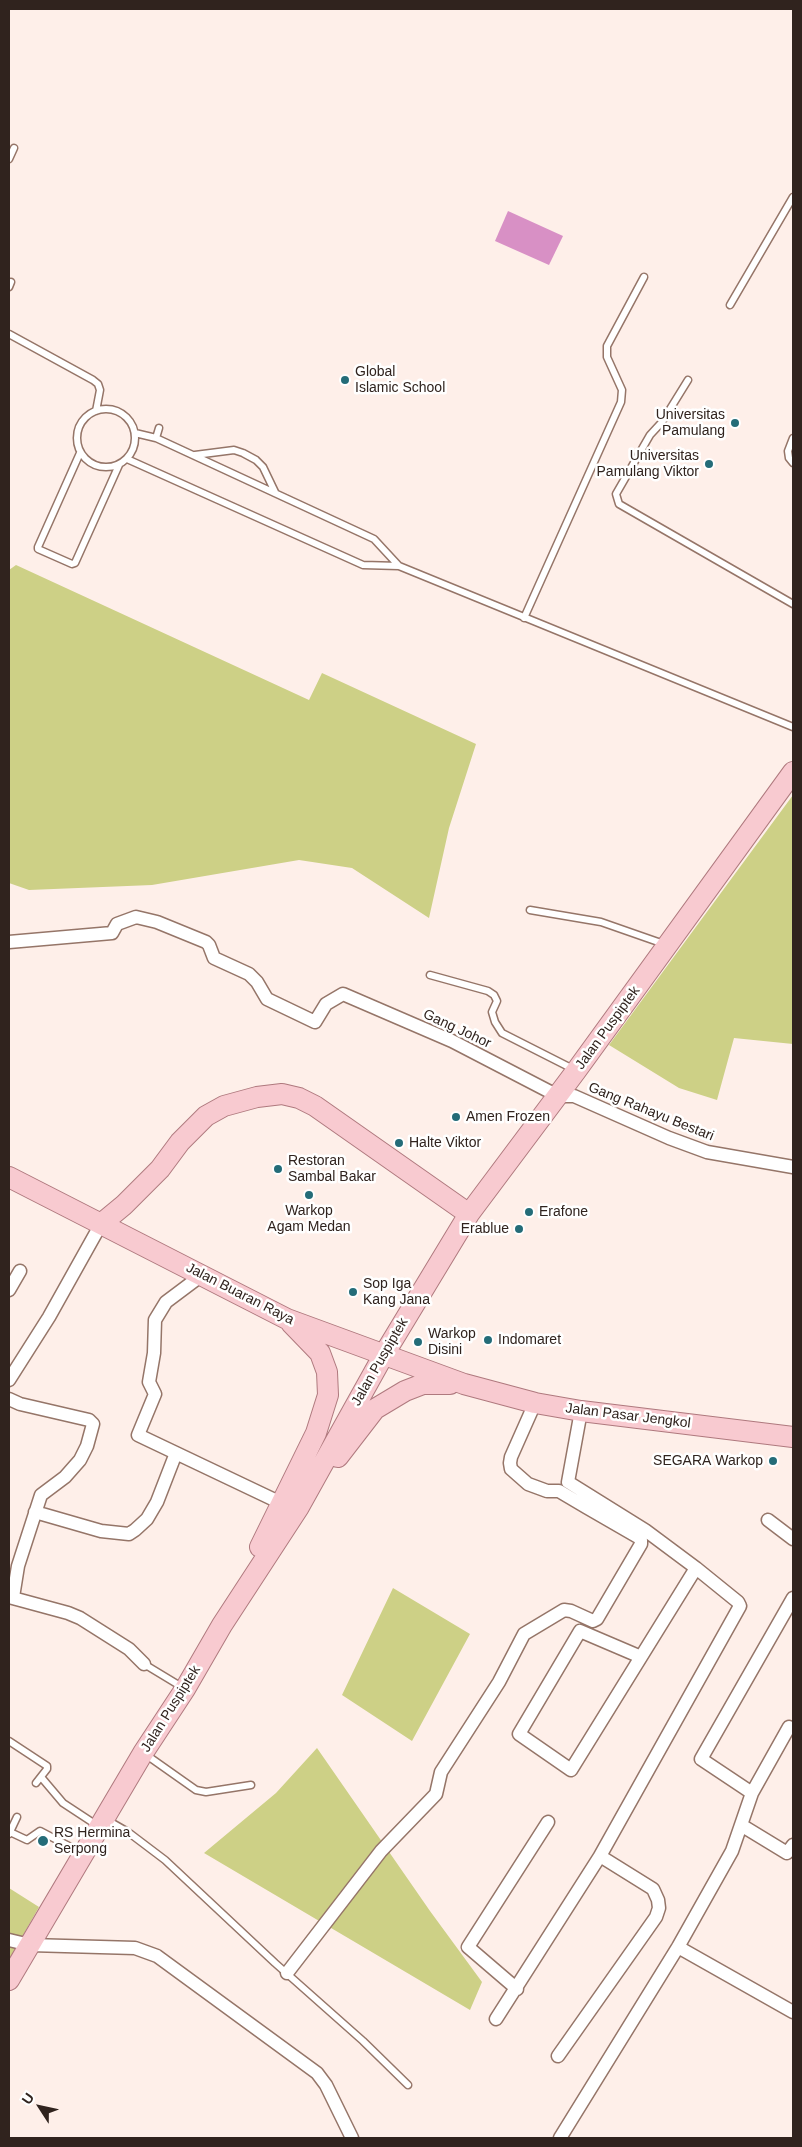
<!DOCTYPE html>
<style>
body{margin:0}
#map{position:relative;width:802px;height:2147px;overflow:hidden;background:#feefe9;font-family:Arial,sans-serif}
canvas{display:block}
.frame{position:absolute;inset:0;border:10px solid #30231e;pointer-events:none}
.north{position:absolute;left:15px;top:2082px;width:50px;height:50px;-webkit-text-stroke:4px #fff;paint-order:stroke;rotate:305deg;font-size:14px;font-weight:700;line-height:20px;text-align:center;color:#30231e}
.north::after{content:'';display:block;margin:auto;width:18px;height:22px;background:#30231e;clip-path:polygon(50% 0,100% 100%,50% 72%,0 100%)}
</style>
<div id="map">
<canvas width="802" height="2147"></canvas>
<div class="frame"></div>
<div class="north">U</div>
</div>
<script>
const context = document.querySelector('canvas').getContext('2d');
context.lineJoin = 'round';
function fillPath(path, color) { context.fillStyle = color; context.fill(path, 'evenodd'); }
const shape = rows => new Path2D(rows.map(r => 'M' + r).join(''));
function trace(path, color, width, dash) { context.strokeStyle = color; context.lineWidth = width; context.lineCap = dash ? 'butt' : 'round'; context.setLineDash(dash || []); context.stroke(path); }
function write(font, color, halo, rows, align = 'center') {
  context.font = font + ' Arial,sans-serif'; context.lineWidth = 5; context.setLineDash([]); context.textBaseline = 'middle'; context.strokeStyle = halo; context.fillStyle = color; for (const [text, x, y, turn = 0] of rows) {
    context.save(); context.translate(x, y); context.rotate((+turn || 0) * Math.PI / 180); context.textAlign = isNaN(turn) ? turn : align; if (halo) context.strokeText(text, 0, 0); context.fillText(text, 0, 0); context.restore();
  }
}
const green = shape([
 [16,565,309,700,322,673,476,744,449,828,429,918,352,868,299,860,152,885,29,890,9,883,9,570],
 [793,795,793,1044,734,1038,717,1100,679,1088,609,1045],
 [393,1588,470,1634,412,1741,342,1695],
 [317,1748,430,1911,482,1982,470,2010,204,1853,276,1793],
 [9,1888,39,1907,9,1960]
]);
const water = shape([
 [508,211,563,236,549,265,495,241]
]);
const lane = shape([
 [9,159,14,148],
 [9,287,11,282],
 [730,305,793,197],
 [9,334,93,380,98,384,100,390,96,411],
 [688,380,662,422,650,435,616,494,619,504,793,604],
 '77 438a29 29 0 1 1 58 0a29 29 0 1 1-58 0Z',
 [135,433,156,438,374,539,399,566],
 [156,438,159,428],
 [793,438,788,451,789,458,793,463],
 [80,453,38,547,38,549,72,564,75,563,119,465],
 [195,455,234,450,243,453,256,460,263,467,275,492],
 [127,459,363,565,399,566,793,727],
 [524,618,621,402,622,390,607,357,607,346,644,277],
 [530,910,601,922,664,944],
 [430,975,488,991,494,995,497,1001,492,1012,495,1022,502,1033,575,1070],
 [144,1664,182,1687],
 [9,1741,47,1766,47,1769,36,1783],
 [145,1754,196,1790,206,1792,251,1785],
 [41,1777,63,1803,98,1826],
 [107,1820,128,1832,165,1860,275,1963,363,2041,408,2085],
 [10,1832,27,1840,40,1831,82,1853],
 [9,1834,17,1817]
]);
const street = shape([
 [9,942,112,933,117,924,136,917,157,922,206,942,209,945,214,958,249,974,257,982,267,999,315,1022,326,1004,343,994,452,1041,558,1096,574,1096,669,1138,707,1152,793,1167],
 [202,1275,166,1302,155,1320,154,1353,149,1382,155,1394,138,1435,281,1503],
 [9,1290,20,1271],
 [9,1380,49,1317,101,1224],
 [9,1399,20,1404,89,1420,93,1424,87,1446,80,1460,65,1477,41,1495,18,1566,13,1597],
 [35,1512,101,1531,129,1534,135,1530,147,1519,157,1502,176,1453],
 [768,1520,793,1539],
 [9,1597,68,1613,80,1618,129,1649,144,1664],
 [641,1657,580,1631,519,1734,571,1770,696,1568],
 [752,1793,789,1727],
 [741,1825,787,1853,793,1845],
 [9,1940,30,1945,135,1948,157,1956,317,2073,326,2085,352,2138],
 [678,1947,793,2012],
 [287,1973,381,1851,436,1794,441,1772,499,1682,524,1634,564,1610,571,1611,593,1621,597,1619,641,1544,641,1540,638,1537,586,1507,559,1491,547,1491,528,1484,511,1469,510,1463,511,1457,535,1403],
 [517,1989,468,1947,548,1822],
 [496,2019,600,1856],
 [558,2056,656,1917,659,1908,658,1900,653,1889,600,1856,740,1606,738,1602,696,1568,645,1530,568,1482,581,1411],
 [560,2138,678,1947,732,1851,752,1793,701,1759,793,1598]
]);
const primary = shape([
 [9,1177,287,1319,464,1384,535,1403,581,1411,793,1437],
 [101,1224,124,1205,160,1169,180,1142,206,1116,224,1106,257,1097,282,1094,299,1098,315,1106,469,1214],
 [338,1457,375,1409,405,1391,423,1384,450,1384],
 [260,1547,316,1433,328,1395,327,1372,320,1353,291,1323],
 [9,1980,143,1753,185,1689,222,1625,299,1507,383,1356,469,1214,576,1071,793,772]
]);
const markers = [
 [345,380,5,"#246c78"],
 [735,423,5,"#246c78"],
 [709,464,5,"#246c78"],
 [456,1117,5,"#246c78"],
 [399,1143,5,"#246c78"],
 [278,1169,5,"#246c78"],
 [309,1195,5,"#246c78"],
 [529,1212,5,"#246c78"],
 [519,1229,5,"#246c78"],
 [353,1292,5,"#246c78"],
 [488,1340,5,"#246c78"],
 [418,1342,5,"#246c78"],
 [773,1461,5,"#246c78"],
 [43,1841,6,"#246c78"]
];
const poiNames = [
 ["Global",355,372],
 ["Islamic School",355,388],
 ["Universitas",725,415,"right"],
 ["Pamulang",725,431,"right"],
 ["Universitas",699,456,"right"],
 ["Pamulang Viktor",699,472,"right"],
 ["Amen Frozen",466,1117],
 ["Halte Viktor",409,1143],
 ["Restoran",288,1161],
 ["Sambal Bakar",288,1177],
 ["Warkop",309,1211,"center"],
 ["Agam Medan",309,1227,"center"],
 ["Erafone",539,1212],
 ["Erablue",509,1229,"right"],
 ["Sop Iga",363,1284],
 ["Kang Jana",363,1300],
 ["Warkop",428,1334],
 ["Disini",428,1350],
 ["Indomaret",498,1340],
 ["SEGARA Warkop",763,1461,"right"],
 ["RS Hermina",54,1833],
 ["Serpong",54,1849]
];
const streetNames = [
 ["Jalan Puspiptek",608,1028,-54],
 ["Gang Johor",457,1029,25],
 ["Gang Rahayu Bestari",651,1112,22],
 ["Jalan Buaran Raya",240,1294,27],
 ["Jalan Puspiptek",380,1362,-60],
 ["Jalan Pasar Jengkol",628,1416,7],
 ["Jalan Puspiptek",171,1709,-58]
];
fillPath(green, '#cdd086');
fillPath(water, '#d890c5');
trace(lane, '#957568', 9);
trace(street, '#957568', 15);
trace(primary, '#af797e', 22);
trace(lane, '#fff', 6);
trace(street, '#fff', 12);
trace(primary, '#f8cad0', 20);
for (const [x, y, r, color] of markers) { const dot = new Path2D(); dot.arc(x, y, r, 0, 2 * Math.PI); context.fillStyle = color; context.fill(dot); trace(dot, '#fff', 2); }
write('14px', '#30231e', '#fff', poiNames, 'left');
write('14px', '#30231e', '#fff', streetNames);
</script>
